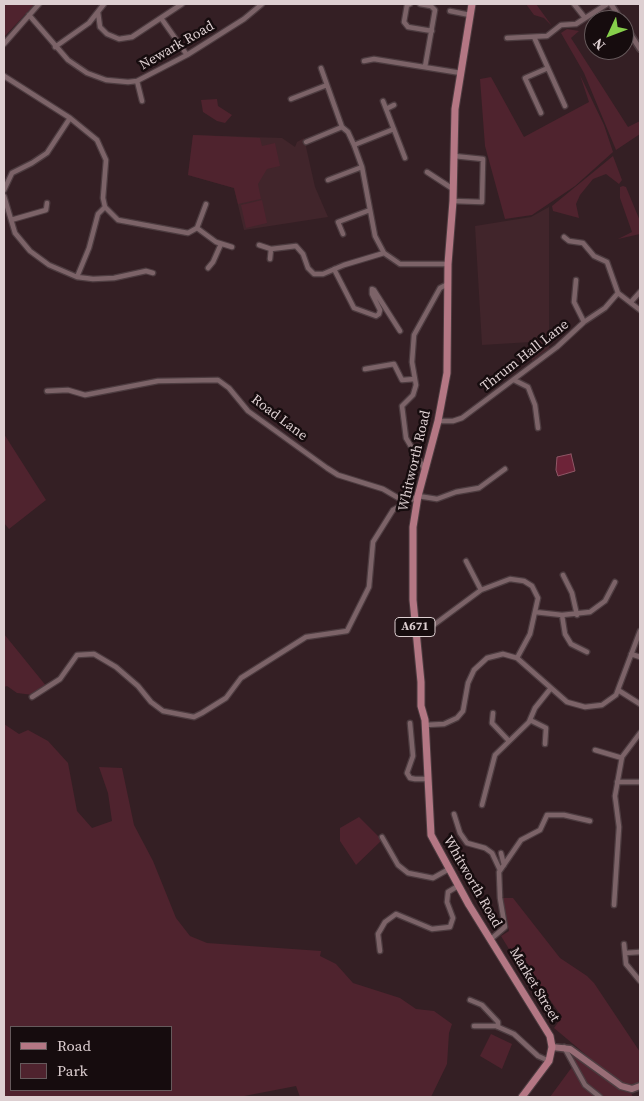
<!DOCTYPE html>
<style>
body{margin:0}
#map{position:relative;width:644px;height:1101px;overflow:hidden;background:#341f24;font-family:"Source Serif 4",serif}
canvas{display:block}
.frame{position:absolute;inset:0;border:5px solid #ddcfd1;pointer-events:none}
.legend{position:absolute;left:10px;top:1026px;width:162px;height:65px;box-sizing:border-box;background:#160c0e;border:1px solid #665a5c;margin:0;padding:6px 9px;list-style:none;font-size:15px;color:#ddcfd1}
.legend li{display:flex;align-items:center;gap:10px;height:25px}
.legend b{width:25px;border:1px solid #665a5c}
.north{position:absolute;left:584px;top:10px;width:50px;height:50px;box-sizing:border-box;background:#160c0e;border:1px solid #665a5c;border-radius:50%;rotate:227deg;font-size:14px;font-weight:700;line-height:20px;text-align:center;color:#ddcfd1}
.north::after{content:'';display:block;margin:auto;width:18px;height:22px;background:#86cf4b;clip-path:polygon(50% 0,100% 100%,50% 72%,0 100%)}
</style>
<div id="map">
<canvas width="644" height="1101"></canvas>
<div class="frame"></div>
<ul class="legend">
<li><b style="height:6px;background:#b47784"></b>Road</li>
<li><b style="height:14px;background:#4f232e"></b>Park</li>
</ul>
<div class="north">N</div>
</div>
<script>
const context = document.querySelector('canvas').getContext('2d');
context.lineJoin = 'round';
function fillPath(path, color) { context.fillStyle = color; context.fill(path, 'evenodd'); }
const shape = rows => new Path2D(rows.map(r => 'M' + r).join(''));
function trace(path, color, width, dash) { context.strokeStyle = color; context.lineWidth = width; context.lineCap = dash ? 'butt' : 'round'; context.setLineDash(dash || []); context.stroke(path); }
function write(font, color, halo, rows, align = 'center') {
  context.font = font + ' "Source Serif 4",serif'; context.lineWidth = 5; context.setLineDash([]); context.textBaseline = 'middle'; context.strokeStyle = halo; context.fillStyle = color; for (const [text, x, y, turn = 0] of rows) {
    context.save(); context.translate(x, y); context.rotate((+turn || 0) * Math.PI / 180); context.textAlign = isNaN(turn) ? turn : align; if (halo) context.strokeText(text, 0, 0); context.fillText(text, 0, 0); context.restore();
  }
}
const built = shape([
 [193,135,282,138,295,147,297,142,304,138,315,187,328,217,244,230,234,188,188,175],
 [549,207,549,350,532,362,531,342,482,345,475,226,531,217]
]);
const green = shape([
 [4,4,35,4,4,37],
 [526,4,536,4,552,26,544,18,534,15],
 [567,29,579,31,571,38,628,127,640,121,640,134,616,150,584,73,561,33],
 [580,75,604,125,613,152,575,186,532,215,505,219,485,146,480,79,491,77,524,137,589,102],
 [217,99,218,106,232,115,225,123,217,121,203,112,201,100],
 [193,135,260,138,262,146,275,143,280,166,267,169,258,184,261,199,238,204,234,188,188,175],
 [613,156,622,180,619,184,606,174,593,179,580,195,576,204,579,218,553,211,552,206],
 [623,186,626,187,640,221,640,234,618,239,632,232,620,198,620,187],
 [262,200,267,223,246,228,241,205],
 [4,434,46,500,9,529,4,523],
 [4,634,47,687,33,695,17,693,7,686,4,687],
 [4,724,19,734,28,730,48,741,68,763,77,811,92,828,112,821,108,793,99,767,122,768,134,825,153,861,176,918,190,936,207,943,321,951,320,956,336,964,353,983,400,998,416,1009,434,1011,452,1024,449,1033,447,1064,431,1097,300,1097,296,1086,239,1097,4,1097],
 [11,1027,171,1027,171,1090,11,1090],
 [359,817,382,840,356,865,340,841,340,828],
 [502,898,513,898,560,958,587,976,594,983,640,1052,640,1083,625,1085,616,1080,554,1028,562,1017,548,997,539,998,501,936,509,931],
 [491,1034,512,1044,502,1069,480,1056],
 [568,1053,620,1090,631,1093,633,1097,603,1097,589,1086],
 [572,1067,585,1088,597,1097,550,1097]
]);
const water = shape([
 [571,454,575,471,558,476,556,470,557,457,571,454]
]);
const minor = shape([
 [410,4,407,5,404,22,408,27,432,31],
 [420,4,431,6,435,10,425,67],
 [574,4,585,18],
 [450,11,470,15],
 [98,12,100,27],
 [29,15,68,60,87,73,106,80,128,82,137,81,187,55,244,19,262,4],
 [161,18,187,55],
 [100,27,107,34,119,39,132,37,182,4],
 [534,37,565,106],
 [507,38,547,36,561,25,576,24,607,4],
 [4,44,39,4],
 [55,47,89,23,104,4],
 [364,61,374,59,461,73],
 [321,68,342,127,348,132,354,145,362,167,375,236,384,253],
 [4,76,70,118,97,140,106,160,103,198,105,207,118,220,188,233,197,228,206,204],
 [137,81,142,101],
 [291,99,327,85],
 [383,101,405,158],
 [386,109,394,105],
 [541,113,525,78,548,68],
 [306,142,342,127],
 [354,145,394,129],
 [427,172,453,189],
 [328,180,362,167],
 [4,190,12,173,32,163,47,153,70,118],
 [4,196,15,233,30,251,49,265,77,277,93,279,114,278,146,271,153,273],
 [453,201,482,202,483,159,454,156],
 [11,220,46,210,47,203],
 [197,228,216,242,232,247],
 [343,234,338,222,370,210],
 [564,237,569,241,583,243,594,256,607,262,618,293],
 [259,245,271,249,296,246,303,254,308,268,314,274,323,274,344,265,384,253,400,264,448,264],
 [270,259,271,249],
 [208,268,213,262,221,244],
 [334,269,354,308,376,316,379,314,380,310,372,294,372,289,374,290,400,331],
 [77,277,89,248,98,214,105,207],
 [576,280,574,302,584,322],
 [618,293,640,310],
 [631,302,640,292],
 [365,369,394,364,402,380,415,379],
 [514,380,528,387,535,405,538,428],
 [47,391,68,390,85,395,158,381,218,380,229,388,248,411,327,468,338,475,383,489,407,503],
 [438,421,453,421,462,418,557,347,584,322,605,308,618,293],
 [425,470,406,438,402,406,413,395,416,385,412,362,414,335,440,288,448,284],
 [466,561,481,590],
 [563,575,572,593,577,615],
 [535,612,562,615,590,612,605,601,615,582],
 [562,615,565,634,571,644,587,652],
 [415,626,435,624,481,590,510,579,524,581,532,586,538,598,530,634,517,658],
 [631,654,640,657],
 [618,690,640,704],
 [32,697,60,679,77,655,94,654,116,667,138,686,151,702,163,711,194,717,202,713,226,698,241,678,306,637,347,631,369,587,373,542,393,510,418,496,437,499,456,492,479,488,505,469],
 [493,713,492,723,509,741],
 [530,720,546,728,545,744],
 [410,723,413,756,407,773,410,778,415,779,428,779],
 [425,725,444,724,457,718,463,711,468,683,474,670,487,658,503,654,517,658,567,702,585,707,602,705,616,695,640,631],
 [595,750,622,758],
 [617,782,640,782],
 [482,805,495,755,529,722,535,708,551,688],
 [454,814,460,833,467,843,485,848,492,853,500,870],
 [382,837,398,865,408,873,433,878,449,869],
 [501,853,504,865],
 [614,905,619,827,615,796,622,757,640,733],
 [491,939,505,927,500,898,499,872,521,840,540,830,547,815,564,815,590,821],
 [624,944,626,964,640,981],
 [380,951,378,934,385,922,396,914,432,929,450,927,453,918,447,902,448,892,458,886],
 [625,953,640,952],
 [470,1000,482,1005,498,1022,498,1027],
 [474,1026,496,1026,514,1034,538,1056,549,1061],
 [564,1047,585,1085,600,1097]
]);
const tertiary = shape([
 [611,4,621,20],
 [624,24,640,49]
]);
const secondary = shape([
 [552,1047,570,1049,621,1086,632,1089,640,1086]
]);
const primary = shape([
 [472,4,455,109,453,201,448,264,447,373,438,421,418,496,413,527,413,600,421,682,421,706,425,720,431,835,469,905,550,1036,552,1047,549,1061,522,1097]
]);
const shields = [
 [415,627,40]
];
const shieldNames = [
 ["A671",415,627]
];
const streetNames = [
 ["Newark Road",177,46,-30],
 ["Thrum Hall Lane",525,356,-38],
 ["Road Lane",279,418,37],
 ["Whitworth Road",415,461,-77],
 ["Whitworth Road",472,882,60],
 ["Market Street",534,985,59]
];
fillPath(built, '#41252b');
fillPath(green, '#4f232e');
fillPath(water, '#6d2338');
trace(water, '#8f5766', 1);
trace(minor, '#4d3c40', 7);
trace(tertiary, '#4d3c40', 8);
trace(secondary, '#4d3c40', 9);
trace(primary, '#4d3c40', 9);
trace(minor, '#7c6368', 4.5);
trace(tertiary, '#7c6368', 5);
trace(secondary, '#986d76', 6);
trace(primary, '#b47784', 7);
for (const [x, y, w] of shields) { const box = new Path2D(); box.roundRect(x - w / 2, y - 9.5, w, 19, 4); context.fillStyle = '#160c0e'; context.fill(box); trace(box, '#ddcfd1', 1); }
write('bold 12px', '#ddcfd1', null, shieldNames);
write('14px', '#ddcfd1', '#160c0e', streetNames);
</script>
